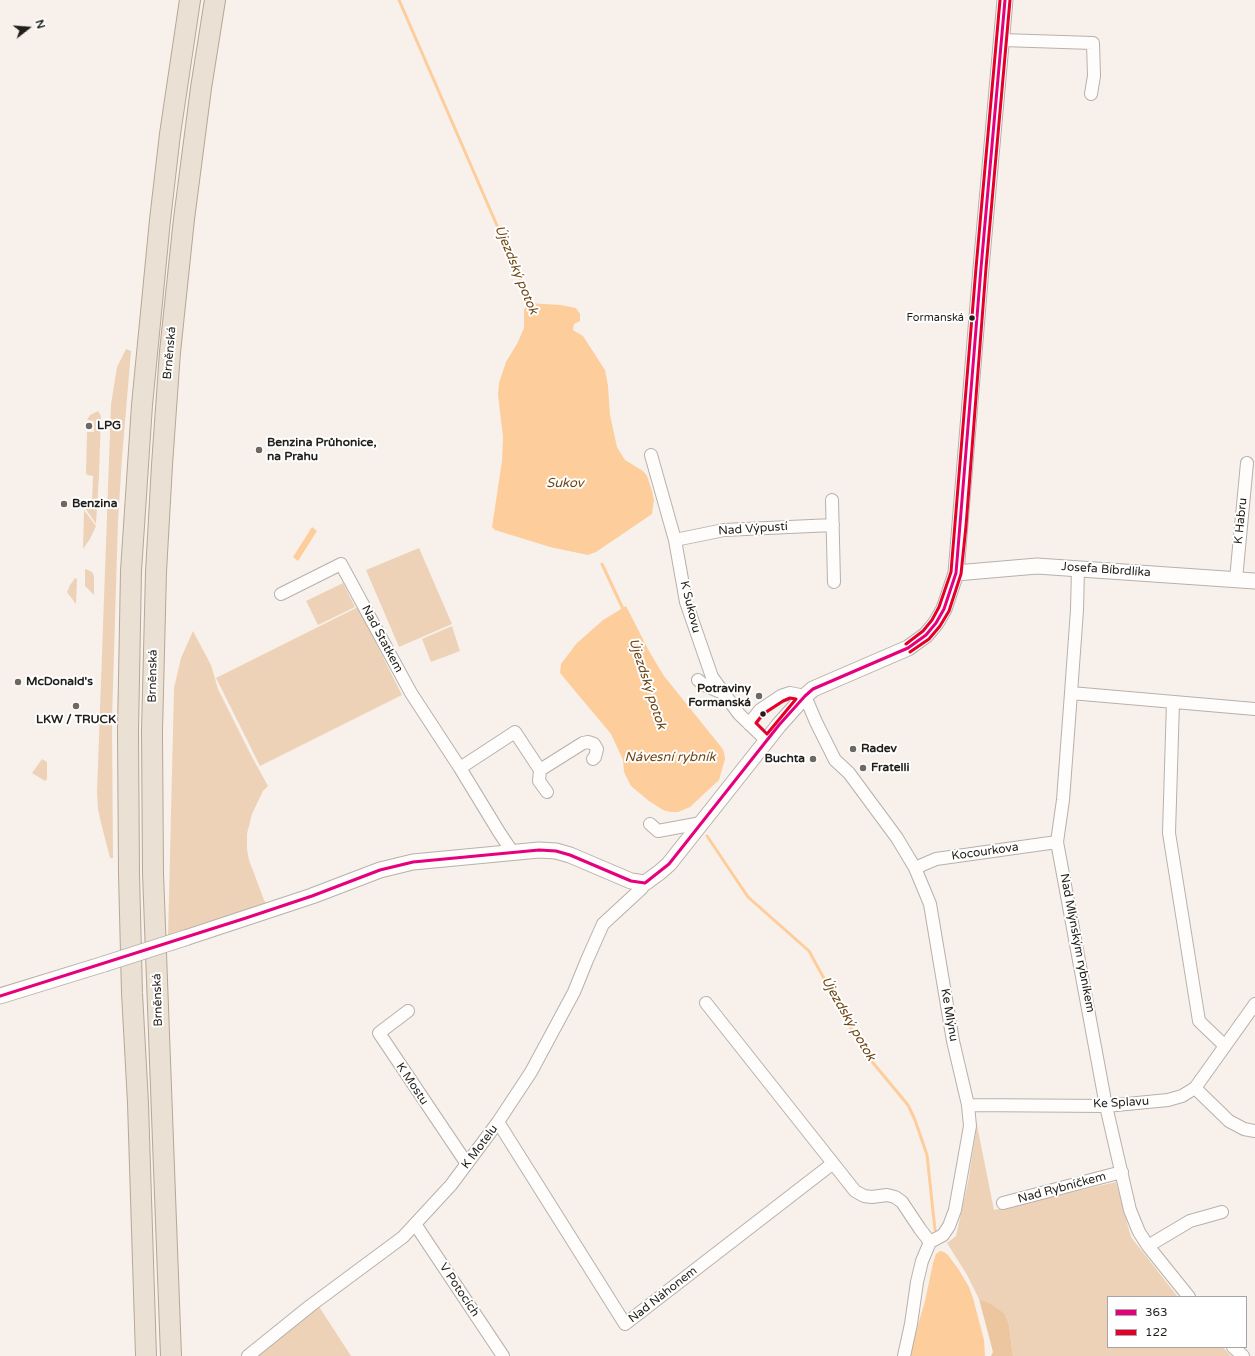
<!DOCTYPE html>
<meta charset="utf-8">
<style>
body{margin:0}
#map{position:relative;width:1255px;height:1356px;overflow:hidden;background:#f8f1eb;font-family:"Varela Round",sans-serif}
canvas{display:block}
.legend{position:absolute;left:1107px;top:1296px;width:140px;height:52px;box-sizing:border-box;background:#fff;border:1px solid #a7a5a3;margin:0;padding:5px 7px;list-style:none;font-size:12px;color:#221e19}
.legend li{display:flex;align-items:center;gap:8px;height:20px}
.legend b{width:20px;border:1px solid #a7a5a3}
.north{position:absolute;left:8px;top:8px;width:40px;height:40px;-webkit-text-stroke:3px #fff;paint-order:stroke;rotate:73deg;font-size:11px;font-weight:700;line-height:16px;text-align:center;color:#221e19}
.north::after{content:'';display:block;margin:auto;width:14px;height:18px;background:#221e19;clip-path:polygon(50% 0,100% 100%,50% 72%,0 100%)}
</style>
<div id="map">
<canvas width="1255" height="1356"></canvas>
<ul class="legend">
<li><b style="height:5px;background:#e5007d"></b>363</li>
<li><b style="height:5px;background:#e4002b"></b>122</li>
</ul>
<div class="north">N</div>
</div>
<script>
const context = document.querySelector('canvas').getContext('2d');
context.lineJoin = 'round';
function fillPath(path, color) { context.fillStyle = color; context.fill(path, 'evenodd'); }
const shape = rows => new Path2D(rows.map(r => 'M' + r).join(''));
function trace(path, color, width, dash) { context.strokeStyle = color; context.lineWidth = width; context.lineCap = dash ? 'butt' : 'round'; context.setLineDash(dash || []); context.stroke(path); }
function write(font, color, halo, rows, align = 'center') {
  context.font = font + ' "Varela Round",sans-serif'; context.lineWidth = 4; context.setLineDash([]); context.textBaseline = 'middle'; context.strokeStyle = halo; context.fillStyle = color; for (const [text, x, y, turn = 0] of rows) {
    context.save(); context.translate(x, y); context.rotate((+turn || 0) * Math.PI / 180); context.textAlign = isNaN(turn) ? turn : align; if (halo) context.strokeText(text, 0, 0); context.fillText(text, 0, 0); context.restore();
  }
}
const green = shape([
 [126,349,131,351,122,458,118,521,112,719,113,858,110,858,101,823,98,809,97,792,111,404,117,367],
 [98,411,100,414,101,417,99,476,96,524,83,505,85,503,92,503,93,476,87,475,86,473,87,432,94,432,94,421,87,420,90,415],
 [84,510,96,526,90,539,83,549],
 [419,548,452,624,399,647,366,570],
 [86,569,92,572,94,576,94,595,85,586,85,570],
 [75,578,77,579,76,604,67,592,70,585],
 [343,583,355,607,318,625,306,601],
 [358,607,402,695,260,766,216,678],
 [452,626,460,651,431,662,422,639],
 [193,631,211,665,218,689,251,755,268,786,263,791,252,814,247,834,247,849,249,860,264,900,268,906,168,937,174,688,181,658],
 [42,759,47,762,47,779,45,781,32,773],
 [977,1125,994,1210,1116,1182,1131,1237,1178,1297,1108,1297,1108,1347,1223,1347,1231,1356,1013,1356,1009,1325,1005,1314,979,1299,967,1275,947,1243,956,1236,968,1182],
 [318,1305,351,1356,253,1356]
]);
const forest = shape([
 [979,1299,991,1304,1005,1314,1009,1325,1013,1356,991,1356,993,1352]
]);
const water = shape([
 [527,303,561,305,576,308,580,314,580,321,574,324,573,330,583,336,605,370,608,386,610,415,617,447,625,460,643,471,647,476,652,491,654,500,652,514,596,552,588,555,550,547,495,530,492,527,502,461,503,437,498,395,499,383,506,362,518,342,524,328,524,310],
 [312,527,317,531,298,561,293,557],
 [626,606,649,651,664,676,722,748,724,752,725,759,719,780,690,807,678,812,671,812,663,810,649,801,631,786,624,772,623,760,611,734,560,673,561,664,576,644,603,620],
 [940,1251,944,1252,948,1255,959,1270,969,1287,973,1298,984,1340,985,1356,910,1356,913,1342,925,1301,933,1263,936,1254]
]);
const stream = shape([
 [399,0,532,306],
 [602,564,624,611],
 [707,836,748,897,809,951,864,1052,908,1105,915,1120,927,1155,935,1230]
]);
const minor = shape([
 [1002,40,1093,43,1094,76,1091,94],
 [651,455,675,540,686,602,712,677,739,714,767,741],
 [832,500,834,582],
 [675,540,724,530,833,525],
 [1078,568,1077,610,1071,693,1063,800,1057,842,1106,1106,1130,1210,1139,1232,1148,1246,1189,1297],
 [1236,579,1247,463],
 [281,594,341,564,411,693,460,768,499,832,513,853],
 [698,680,704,685,723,693],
 [1071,693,1255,709],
 [1173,702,1169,833,1199,1021,1225,1046],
 [749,724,760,710,781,696,790,693,805,696,816,722,835,760,849,773,897,838,915,868,930,904,953,1041,968,1105,970,1126,955,1210,949,1226,943,1235,930,1242,922,1261,917,1282,911,1324,904,1356],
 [460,768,515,732,540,770,539,781,547,792],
 [540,770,583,743,588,742,594,744,597,749,595,757,593,759],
 [650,824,658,831,701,823],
 [915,868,936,859,1057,842],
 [706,1003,855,1191,864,1196,872,1197,887,1195,895,1197,902,1202,920,1229,930,1242],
 [408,1011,379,1033,467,1164],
 [1195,1088,1255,1004],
 [968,1105,1106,1106,1168,1100,1182,1096,1195,1088,1229,1121,1244,1129,1255,1131],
 [498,1122,625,1324,832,1164],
 [1003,1203,1122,1172],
 [415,1224,503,1356],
 [1148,1246,1190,1221,1222,1212],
 [1233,1347,1243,1356],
 [248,1356,310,1306,403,1237,451,1185,498,1122,531,1072,574,992,587,960,603,924,642,888,645,883]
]);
const tertiary = shape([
 [956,573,1037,566,1255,581],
 [185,938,312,896,380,870,413,862,539,850,556,851,570,855,631,881,645,883,660,872,669,864,779,725,805,696,813,689,908,648,926,635,936,623,944,609,956,573,981,268,1005,0],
 [0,996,104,964]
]);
const trunk = shape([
 [146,1356,138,1103,132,993,129,874,128,731,131,571,142,405,160,220,170,134,190,0],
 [171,1356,153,873,152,731,156,572,162,465,170,352,184,219,201,88,215,0]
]);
const tertiaryBridge = shape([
 [104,964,185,938]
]);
const bus1 = shape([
 [0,996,246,918,312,896,380,870,413,862,539,850,556,851,570,855,631,881,645,883,669,864,779,725,805,696,813,689,908,648,926,635,936,623,944,609,956,573,981,268,1005,0]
]);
const bus2 = shape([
 [961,574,966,526,986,268,1010,0],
 [906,644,923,631,932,620,939,607,951,572,976,268,1000,0],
 [910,652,929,639,940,626,949,611,961,574],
 [790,698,796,699,767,734,756,723,763,714,783,701,790,698]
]);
const markers = [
 [972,318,3.5,"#221e19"],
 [89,426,4,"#6d6862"],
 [259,450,4,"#6d6862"],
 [64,504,4,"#6d6862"],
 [18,682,4,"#6d6862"],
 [759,696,4,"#6d6862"],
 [76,706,4,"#6d6862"],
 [763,714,3.5,"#221e19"],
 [853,749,4,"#6d6862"],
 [813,759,4,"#6d6862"],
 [863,768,4,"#6d6862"]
];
const busNames = [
 ["Formanská",964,318]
];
const streetNames = [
 ["Brněnská",170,353,-85],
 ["K Habru",1241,521,-84],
 ["Nad Výpustí",753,529,-4],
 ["Josefa Bíbrdlíka",1106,570,4],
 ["K Sukovu",690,607,76],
 ["Nad Statkem",382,639,62],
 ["Brněnská",153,676,-89],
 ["Kocourkova",985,852,-8],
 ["Nad Mlýnským rybníkem",1077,943,79],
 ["Brněnská",158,1000,-92],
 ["Ke Mlýnu",949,1015,80],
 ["K Mostu",412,1084,56],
 ["Ke Splavu",1121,1103,-3],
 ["K Motelu",480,1147,-53],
 ["Nad Rybníčkem",1062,1188,-15],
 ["V Potocích",459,1290,56],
 ["Nad Náhonem",663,1295,-38]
];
const poiNames = [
 ["LPG",97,426],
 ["Benzina Průhonice,",267,443],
 ["na Prahu",267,457],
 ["Benzina",72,504],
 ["McDonald's",26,682],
 ["Potraviny",751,689,"right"],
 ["Formanská",751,703,"right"],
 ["LKW / TRUCK",76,720,"center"],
 ["Radev",861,749],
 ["Buchta",805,759,"right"],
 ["Fratelli",871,768]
];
const waterNames = [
 ["Újezdský potok",516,270,68],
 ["Sukov",565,484],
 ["Újezdský potok",647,684,72],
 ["Návesní rybník",670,758],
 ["Újezdský potok",848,1019,60]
];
fillPath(green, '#eed2b7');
fillPath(forest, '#ecc69f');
fillPath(water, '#fdcd9c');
trace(stream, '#fdcd9c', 3);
trace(minor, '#b6b1ac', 14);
trace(tertiary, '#b6b1ac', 17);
trace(trunk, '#b7a795', 22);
trace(minor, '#fefdfc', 12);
trace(tertiary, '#fefdfc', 15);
trace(trunk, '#eae0d4', 20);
trace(tertiaryBridge, '#b6b1ac', 17, []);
trace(tertiaryBridge, '#fefdfc', 15);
trace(bus1, '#e5007d', 3);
trace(bus2, '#e4002b', 3);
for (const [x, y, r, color] of markers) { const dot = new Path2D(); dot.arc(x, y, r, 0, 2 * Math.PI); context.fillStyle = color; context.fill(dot); trace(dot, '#fff', 1.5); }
write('11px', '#221e19', '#fff', busNames, 'right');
write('12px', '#221e19', '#fff', streetNames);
write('bold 12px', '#221e19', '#fff', poiNames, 'left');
write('italic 13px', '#704613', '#fff', waterNames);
</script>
